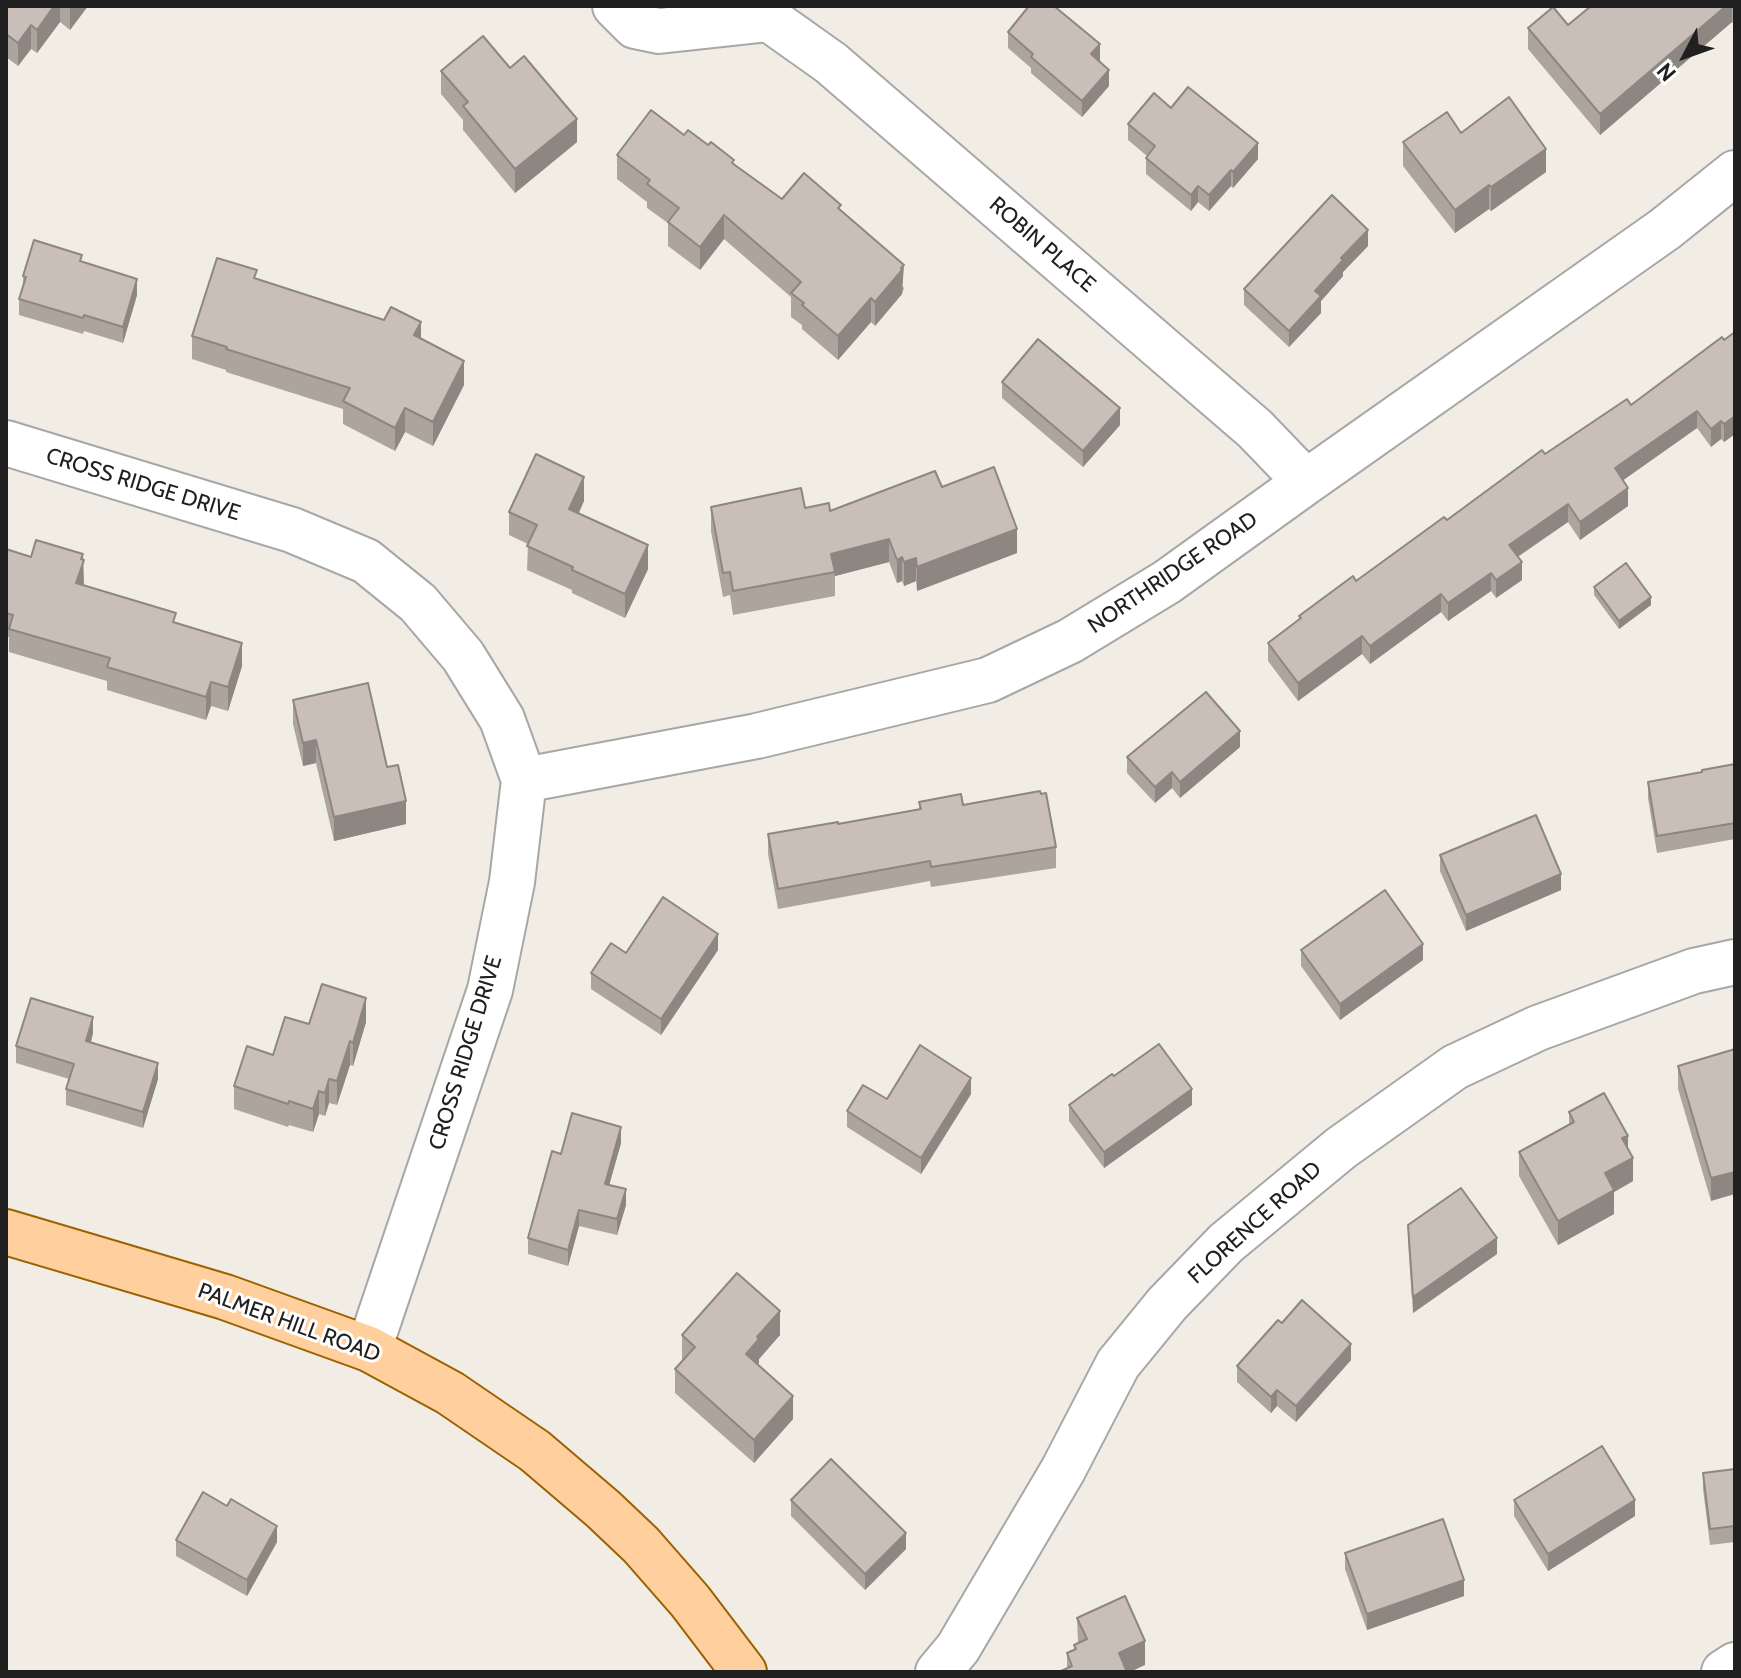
<!DOCTYPE html>
<style>
body{margin:0}
#map{position:relative;width:1741px;height:1678px;overflow:hidden;background:#f1ede5;font-family:Cabin,sans-serif}
canvas{display:block}
.frame{position:absolute;inset:0;border:8px solid #202020;pointer-events:none}
.north{position:absolute;left:1645px;top:16px;width:80px;height:80px;-webkit-text-stroke:6px #fff;paint-order:stroke;rotate:229deg;font-size:22px;font-weight:700;line-height:32px;text-align:center;color:#202020}
.north::after{content:'';display:block;margin:auto;width:28px;height:36px;background:#202020;clip-path:polygon(50% 0,100% 100%,50% 72%,0 100%)}
</style>
<div id="map">
<canvas width="1741" height="1678"></canvas>
<div class="frame"></div>
<div class="north">N</div>
</div>
<script>
const context = document.querySelector('canvas').getContext('2d');
context.lineJoin = 'round';
const shape = rows => new Path2D(rows.map(r => 'M' + r).join(''));
function trace(path, color, width, dash) { context.strokeStyle = color; context.lineWidth = width; context.lineCap = dash ? 'butt' : 'round'; context.setLineDash(dash || []); context.stroke(path); }
function fillPath(path, color) { context.fillStyle = color; context.fill(path, 'evenodd'); }
function write(font, color, halo, rows, align = 'center') {
  context.font = font + ' Cabin,sans-serif'; context.lineWidth = 6; context.setLineDash([]); context.textBaseline = 'middle'; context.strokeStyle = halo; context.fillStyle = color; for (const [text, x, y, turn = 0] of rows) {
    context.save(); context.translate(x, y); context.rotate((+turn || 0) * Math.PI / 180); context.textAlign = isNaN(turn) ? turn : align; if (halo) context.strokeText(text, 0, 0); context.fillText(text, 0, 0); context.restore();
  }
}
const minor = shape([
 [615,6,635,26,659,31,769,19],
 [756,6,769,19,831,63,1255,429,1306,482],
 [6,443,292,530,366,561,418,603,463,656,502,719,524,780,512,882,490,990,369,1349],
 [524,780,757,736,988,680,1070,641,1167,582,1306,482,1665,229,1735,173],
 [938,1672,958,1648,1063,1470,1118,1364,1167,1304,1226,1243,1341,1148,1455,1067,1538,1028,1694,971,1735,962],
 [1724,1672,1735,1665]
]);
const major = shape([
 [6,1232,225,1297,369,1349,450,1393,535,1451,603,1509,641,1545,690,1601,744,1672]
]);
const wall = shape([
 [6,6,88,6,70,30,60,22,37,53,31,49,18,66,6,57],
 [1591,6,1735,6,1735,26,1732,22,1600,135,1528,49,1528,28,1568,25],
 [1008,32,1100,60,1109,86,1082,117,1031,73,1031,68,1008,48],
 [510,68,577,142,515,193,463,130,463,120,441,94,441,71],
 [1171,108,1258,159,1233,188,1231,186,1209,211,1198,202,1191,211,1146,174,1146,158,1147,156,1128,140,1128,124],
 [684,135,734,164,782,199,841,210,904,288,902,294,875,326,871,322,838,360,802,329,802,325,791,317,791,297,724,239,700,270,668,246,668,223,647,208,647,202,617,179,617,155],
 [1403,142,1546,172,1491,211,1489,209,1455,233,1403,166],
 [1368,246,1343,272,1343,276,1321,301,1321,313,1289,347,1244,305,1244,289],
 [82,262,137,295,123,343,84,331,83,334,19,315,19,299,23,285,23,276],
 [257,279,421,338,464,385,433,446,405,432,395,451,343,424,343,409,226,372,226,370,192,359,192,336],
 [1735,332,1735,434,1724,442,1721,439,1711,447,1697,428,1623,480,1628,506,1580,540,1568,522,1518,557,1522,580,1496,598,1491,591,1448,621,1441,612,1370,664,1362,654,1298,701,1268,661,1268,643,1299,620,1299,616,1356,581,1545,454,1631,405],
 [1002,382,1120,425,1083,467,1002,398],
 [942,487,1017,553,917,591,916,581,904,586,902,581,897,583,889,562,835,576,835,596,733,615,730,595,723,597,711,531,711,507,805,508,830,511],
 [584,501,579,513,648,569,625,618,572,593,572,590,527,570,528,544,509,535,509,512],
 [6,549,31,557,83,554,83,585,176,623,242,666,228,711,211,706,206,720,107,690,107,681,9,652,9,637,6,636],
 [1594,587,1651,605,1619,629,1594,595],
 [293,700,387,767,406,824,334,841,316,763,303,766,293,724],
 [1240,747,1180,798,1172,788,1155,803,1127,773,1127,757],
 [1735,764,1735,839,1657,853,1648,798,1648,782,1702,773],
 [919,802,963,805,1056,847,1056,868,931,887,930,881,778,909,768,854,768,834,838,824,919,809],
 [1440,855,1561,890,1466,931,1440,871],
 [718,950,661,1035,591,989,591,973,626,953],
 [1301,950,1423,960,1340,1020,1301,966],
 [366,1022,353,1066,350,1065,337,1105,329,1103,325,1116,319,1114,313,1132,289,1125,288,1127,234,1109,234,1086,309,1024],
 [93,1033,91,1043,158,1079,143,1128,66,1105,66,1089,69,1079,16,1063,16,1046],
 [1735,1049,1711,1201,1678,1089,1678,1066],
 [1114,1076,1192,1105,1104,1168,1069,1121,1069,1105],
 [971,1094,921,1174,847,1127,847,1111,887,1099],
 [1569,1112,1628,1147,1633,1181,1614,1192,1614,1214,1558,1245,1519,1176,1519,1152,1569,1125],
 [621,1143,609,1185,626,1205,617,1235,579,1226,568,1266,528,1254,528,1238,561,1154],
 [1408,1225,1497,1254,1413,1313,1408,1241],
 [1282,1323,1351,1360,1296,1422,1277,1406,1271,1413,1237,1382,1237,1366],
 [682,1335,780,1335,759,1359,758,1364,793,1419,754,1463,675,1393,675,1369,683,1360,682,1359],
 [1735,1469,1735,1542,1710,1545,1703,1489,1703,1473],
 [791,1500,906,1549,865,1590,791,1516],
 [1514,1500,1635,1516,1548,1571,1514,1516],
 [176,1540,277,1542,247,1596,176,1556],
 [1345,1553,1464,1596,1367,1630,1345,1569],
 [1077,1618,1145,1665,1067,1669,1067,1653,1074,1650,1074,1645,1078,1643]
]);
const shadedWall = shape([
 [54,6,60,6,60,22,37,53,37,30],
 [70,6,88,6,70,30],
 [1726,6,1732,6,1732,22,1600,135,1600,114],
 [31,25,31,49,18,66,18,43],
 [1100,44,1100,60,1091,70,1091,54],
 [1109,70,1109,86,1082,117,1082,101],
 [577,119,577,142,515,193,515,169],
 [1258,143,1258,159,1233,188,1233,172],
 [1546,149,1546,172,1491,211,1491,187],
 [1231,170,1231,186,1209,211,1209,195],
 [1489,185,1489,209,1455,233,1455,210],
 [1198,186,1198,202,1191,211,1191,195],
 [724,215,724,239,700,270,700,247],
 [1368,230,1368,246,1343,272,1343,276,1321,301,1321,313,1289,347,1289,331,1315,291,1341,258],
 [904,265,902,294,875,326,875,302],
 [137,279,137,295,123,343,123,327],
 [871,298,871,322,838,360,838,336],
 [421,322,421,346,414,335],
 [464,361,464,385,433,446,433,422],
 [405,408,405,432,395,451,395,428],
 [1120,408,1120,425,1083,467,1083,451],
 [1697,411,1697,428,1615,486,1615,468],
 [1735,416,1735,434,1724,442,1724,424],
 [1721,421,1721,439,1711,447,1711,429],
 [584,477,584,501,569,532,569,509],
 [1628,488,1628,506,1580,540,1580,522],
 [1568,504,1568,522,1509,562,1509,545],
 [1017,529,1017,553,917,591,917,567],
 [889,539,889,562,835,576,831,554],
 [648,545,648,569,625,618,625,594],
 [83,554,84,583,76,607,76,583],
 [902,557,902,581,897,583,897,560],
 [916,558,916,581,904,586,904,562],
 [1522,562,1522,580,1496,598,1496,580],
 [1491,573,1491,591,1448,621,1448,603],
 [1441,594,1441,612,1370,664,1370,646],
 [1651,597,1651,605,1619,629,1619,621],
 [1362,636,1362,654,1298,701,1298,683],
 [242,643,242,666,228,711,228,687],
 [211,682,211,706,206,720,206,697],
 [1240,731,1240,747,1180,798,1180,782],
 [316,740,316,763,303,766,303,743],
 [1172,772,1172,788,1155,803,1155,787],
 [406,801,406,824,334,841,334,817],
 [1561,874,1561,890,1466,931,1466,915],
 [718,934,718,950,661,1035,661,1019],
 [1423,944,1423,960,1340,1020,1340,1004],
 [366,998,366,1022,353,1066,353,1043],
 [93,1017,93,1033,86,1057,86,1041],
 [350,1041,350,1065,337,1105,337,1081],
 [158,1063,158,1079,143,1128,143,1112],
 [971,1078,971,1094,921,1174,921,1158],
 [329,1079,329,1103,325,1116,325,1093],
 [1192,1089,1192,1105,1104,1168,1104,1152],
 [319,1091,319,1114,313,1132,313,1109],
 [621,1127,621,1143,605,1200,605,1184],
 [1628,1136,1628,1159,1622,1138],
 [1633,1158,1633,1181,1614,1192,1614,1214,1558,1245,1558,1221,1605,1173],
 [1735,1172,1735,1194,1711,1201,1711,1178],
 [626,1189,626,1205,617,1235,617,1219],
 [579,1210,579,1226,568,1266,568,1250],
 [1497,1238,1497,1254,1413,1313,1413,1297],
 [780,1311,780,1335,759,1359,759,1363,746,1377,746,1354,757,1337],
 [1351,1344,1351,1360,1296,1422,1296,1406],
 [1277,1390,1277,1406,1271,1413,1271,1397],
 [793,1396,793,1419,754,1463,754,1440],
 [1635,1500,1635,1516,1548,1571,1548,1554],
 [277,1526,277,1542,247,1596,247,1580],
 [906,1533,906,1549,865,1590,865,1574],
 [1464,1580,1464,1596,1367,1630,1367,1614],
 [1145,1641,1145,1665,1130,1672,1119,1672,1119,1653]
]);
const building = shape([
 [6,6,54,6,37,30,31,25,18,43,6,34,6,6],
 [1029,6,1054,6,1100,44,1091,54,1109,70,1082,101,1031,57,1033,54,1008,32,1029,6],
 [1591,6,1726,6,1600,114,1528,28,1553,7,1568,25,1591,6],
 [483,36,510,68,524,56,577,119,515,169,463,106,468,102,441,71,483,36],
 [1188,87,1258,143,1233,172,1231,170,1209,195,1198,186,1191,195,1146,158,1155,146,1128,124,1154,93,1171,108,1188,87],
 [1509,97,1546,149,1491,187,1489,185,1455,210,1403,142,1447,112,1461,133,1509,97],
 [651,110,684,135,688,130,708,145,711,142,734,160,732,163,782,199,804,173,841,205,838,208,904,265,901,268,902,270,875,302,871,298,838,336,802,305,804,303,791,293,801,282,724,215,700,247,668,222,679,208,647,184,650,180,617,155,651,110],
 [1332,195,1368,230,1341,258,1343,260,1315,291,1321,296,1289,331,1244,289,1332,195],
 [34,240,82,255,80,261,137,279,123,327,84,315,83,318,19,299,26,277,23,276,34,240],
 [217,258,257,270,254,278,384,320,391,307,421,322,414,335,464,361,433,422,405,408,395,428,343,401,350,388,226,349,227,347,192,336,217,258],
 [1735,332,1735,416,1724,424,1721,421,1711,429,1697,411,1615,468,1628,488,1580,522,1568,504,1509,545,1522,562,1496,580,1491,573,1448,603,1441,594,1370,646,1362,636,1298,683,1268,643,1301,618,1299,616,1353,576,1356,581,1444,517,1447,520,1542,450,1545,454,1627,399,1631,405,1722,337,1724,340,1735,332],
 [1038,339,1120,408,1083,451,1002,382,1038,339],
 [536,454,584,477,569,509,648,545,625,594,572,570,573,567,527,546,537,525,509,512,536,454],
 [994,467,1017,529,917,567,916,558,904,562,902,557,897,560,889,539,831,554,835,572,733,591,730,572,723,573,711,507,801,488,805,508,829,503,830,511,935,471,942,487,994,467],
 [36,540,83,554,81,559,84,560,76,583,176,613,173,622,242,643,228,687,211,682,206,697,107,667,110,658,9,629,13,615,6,613,6,549,31,557,36,540],
 [1626,563,1651,597,1619,621,1594,587,1626,563],
 [368,683,387,767,398,765,406,801,334,817,316,740,303,743,293,700,368,683],
 [1206,692,1240,731,1180,782,1172,772,1155,787,1127,757,1206,692],
 [1735,764,1735,823,1657,836,1648,782,1702,772,1702,770,1735,764],
 [1040,791,1041,794,1046,793,1056,847,931,867,930,861,778,889,768,834,838,822,838,824,921,809,919,802,961,794,963,805,1040,791],
 [1536,815,1561,874,1466,915,1440,855,1536,815],
 [1385,890,1423,944,1340,1004,1301,950,1385,890],
 [663,897,718,934,661,1019,591,973,611,943,626,953,663,897],
 [322,984,366,998,353,1043,350,1041,337,1081,329,1079,325,1093,319,1091,313,1109,289,1101,288,1104,234,1086,247,1046,273,1055,285,1017,309,1024,322,984],
 [31,998,93,1017,86,1041,158,1063,143,1112,66,1089,74,1064,16,1046,31,998],
 [1159,1044,1192,1089,1104,1152,1069,1105,1112,1074,1114,1076,1159,1044],
 [920,1045,971,1078,921,1158,847,1111,863,1085,887,1099,920,1045],
 [1735,1049,1735,1172,1711,1178,1678,1066,1735,1049],
 [1604,1093,1628,1136,1622,1138,1633,1158,1605,1173,1614,1190,1558,1221,1519,1152,1574,1122,1569,1112,1604,1093],
 [572,1113,621,1127,605,1184,626,1189,617,1219,579,1210,568,1250,528,1238,552,1151,561,1154,572,1113],
 [1461,1188,1497,1238,1413,1297,1408,1225,1461,1188],
 [737,1273,780,1311,757,1337,759,1339,746,1354,793,1396,754,1440,675,1369,695,1347,682,1335,737,1273],
 [1302,1300,1351,1344,1296,1406,1277,1390,1271,1397,1237,1366,1278,1320,1282,1323,1302,1300],
 [1602,1446,1635,1500,1548,1554,1514,1500,1602,1446],
 [831,1459,906,1533,865,1574,791,1500,831,1459],
 [1735,1469,1735,1526,1710,1529,1703,1473,1735,1469],
 [203,1492,227,1506,231,1499,277,1526,247,1580,176,1540,203,1492],
 [1443,1519,1464,1580,1367,1614,1345,1553,1443,1519],
 [1125,1596,1145,1641,1119,1653,1127,1672,1059,1672,1072,1666,1067,1653,1076,1649,1074,1645,1087,1639,1077,1618,1125,1596]
]);
const streetNames = [
 ["ROBIN PLACE",1042,245,41],
 ["CROSS RIDGE DRIVE",143,485,17],
 ["NORTHRIDGE ROAD",1173,573,-34],
 ["CROSS RIDGE DRIVE",466,1053,-73],
 ["FLORENCE ROAD",1255,1223,-42],
 ["PALMER HILL ROAD",289,1323,20]
];
trace(minor, '#a7a7a7', 48);
trace(major, '#9c6100', 48);
trace(minor, '#fff', 44);
trace(major, '#ffd09d', 44);
fillPath(wall, '#aea49e');
fillPath(shadedWall, '#8d8681');
fillPath(building, '#cabfb8');
trace(building, '#8d8681', 2);
write('22px', '#202020', '#fff', streetNames);
</script>
